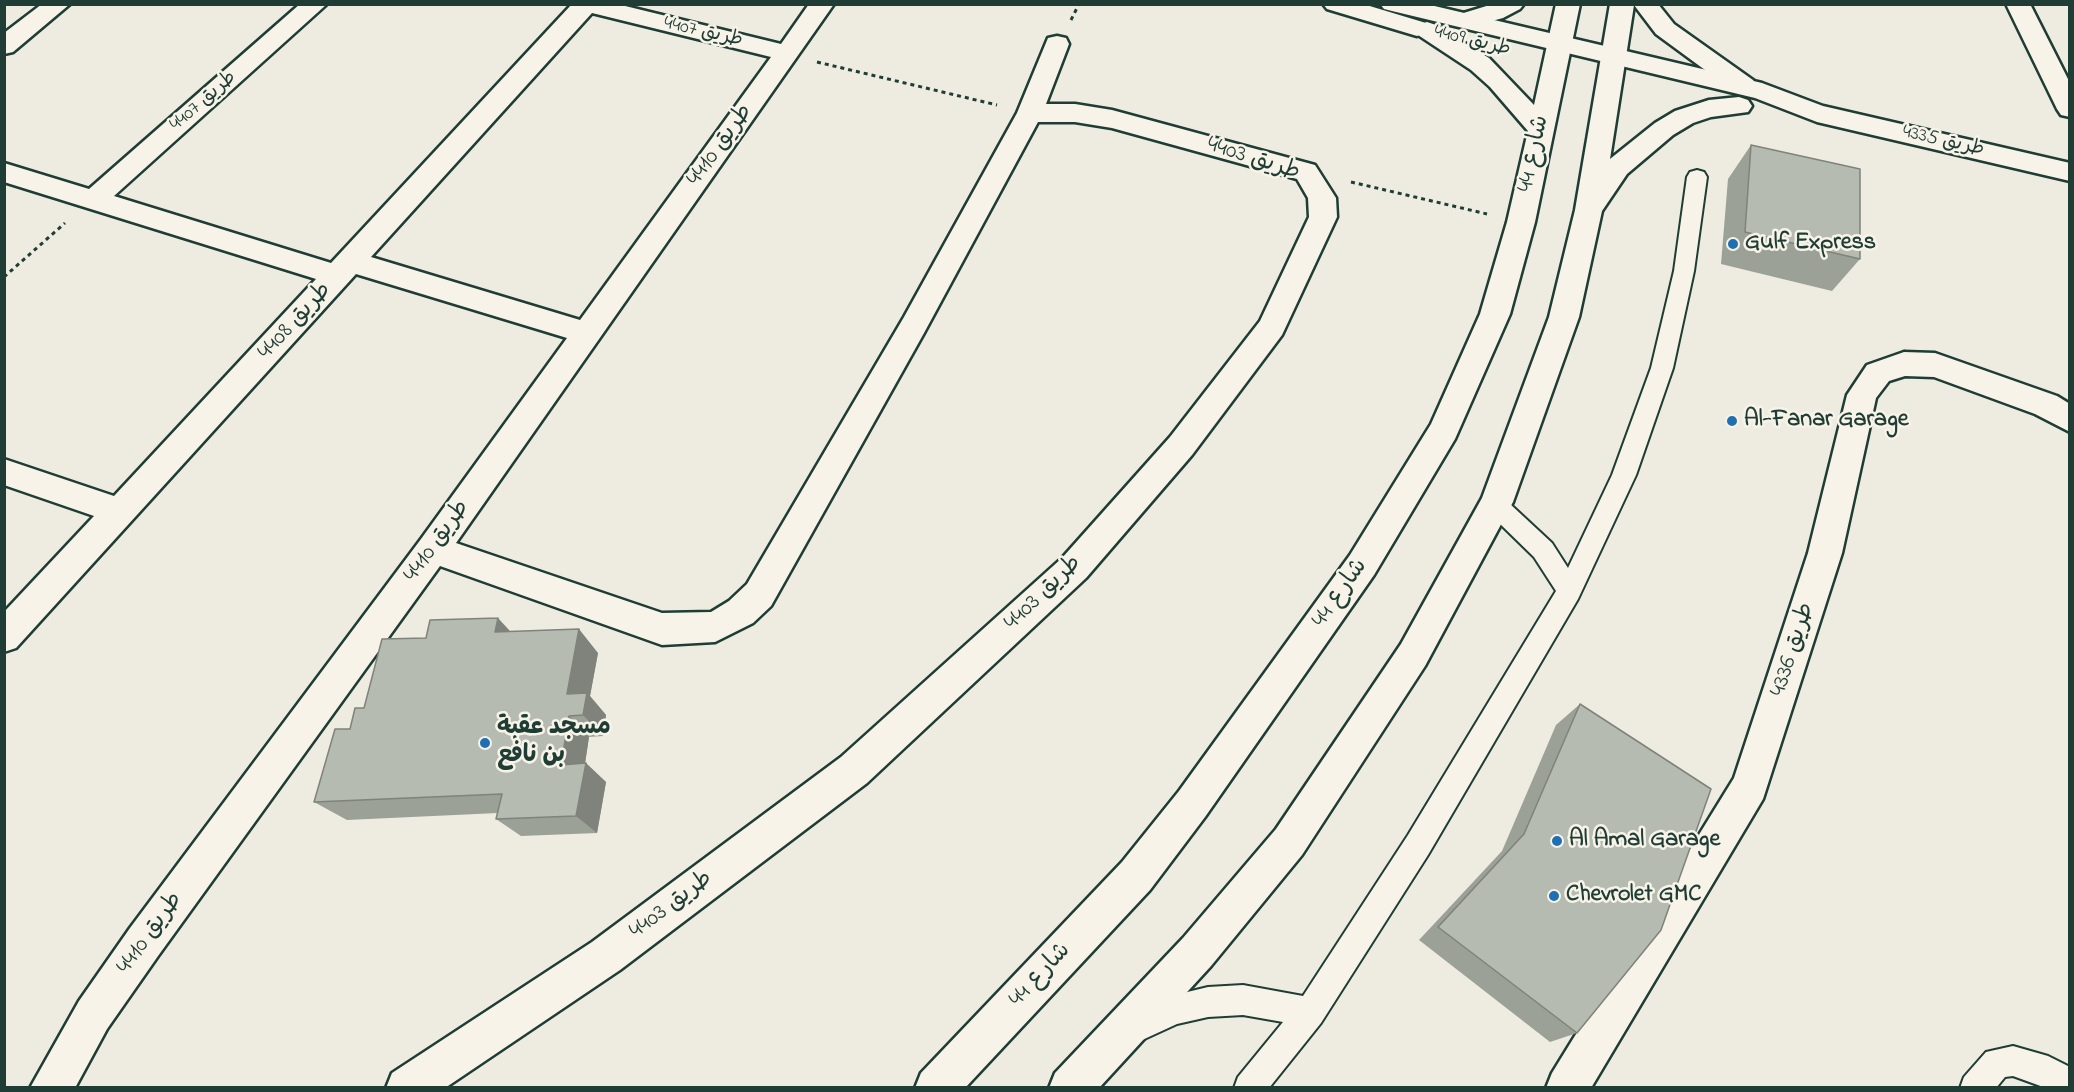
<!DOCTYPE html>
<meta charset="utf-8">
<style>
body{margin:0}
#map{position:relative;width:2074px;height:1092px;overflow:hidden;background:#eeece1;font-family:"Indie Flower",sans-serif}
canvas{display:block}
.frame{position:absolute;inset:0;border:6px solid #1f3d34;pointer-events:none}
</style>
<div id="map">
<canvas width="2074" height="1092"></canvas>
<div class="frame"></div>
</div>
<script>
const context = document.querySelector('canvas').getContext('2d');
context.lineJoin = 'round';
const shape = rows => new Path2D(rows.map(r => 'M' + r).join(''));
function trace(path, color, width, dash) { context.strokeStyle = color; context.lineWidth = width; context.lineCap = dash ? 'butt' : 'round'; context.setLineDash(dash || []); context.stroke(path); }
function fillPath(path, color) { context.fillStyle = color; context.fill(path, 'evenodd'); }
function write(font, color, halo, rows, align = 'center') {
  context.font = font + ' "Indie Flower","Playpen Sans Arabic",sans-serif'; context.lineWidth = 5; context.setLineDash([]); context.textBaseline = 'middle'; context.strokeStyle = halo; context.fillStyle = color; for (const [text, x, y, turn = 0] of rows) {
    context.save(); context.translate(x, y); context.rotate((+turn || 0) * Math.PI / 180); context.textAlign = isNaN(turn) ? turn : align; if (halo) context.strokeText(text, 0, 0); context.fillText(text, 0, 0); context.restore();
  }
}
const path = shape([
 [1071,20,1079,4],
 [817,62,997,105],
 [1351,182,1487,214],
 [4,277,65,223]
]);
const service = shape([
 [1697,170,1704,172,1707,177,1694,271,1673,368,1636,475,1578,599,1428,855,1321,1023,1269,1088,1234,1088,1238,1077,1283,1022,1243,1015,1208,1017,1177,1024,1140,1041,1129,1037,1125,1026,1129,1015,1175,995,1208,987,1243,985,1303,996,1408,835,1556,591,1534,557,1494,518,1485,502,1489,495,1497,492,1505,495,1510,504,1552,543,1568,568,1612,475,1651,368,1674,271,1687,177,1690,172,1697,170],
 [2013,1046,2048,1056,2070,1067,2070,1088,2046,1088,2013,1076,2005,1077,1996,1088,1960,1088,1964,1077,1986,1052,2013,1046]
]);
const minor = shape([
 [300,4,327,4,114,196,331,263,572,4,617,4,781,44,809,4,834,4,456,543,662,613,711,612,729,601,747,584,904,317,1017,113,1048,38,1057,36,1066,38,1069,44,1046,104,1075,104,1112,110,1315,165,1336,198,1337,217,1282,335,1192,455,1086,578,867,783,620,970,445,1088,386,1088,392,1073,592,942,841,757,1062,558,1170,437,1260,321,1309,217,1308,198,1297,179,1112,128,1075,122,1038,122,924,333,771,606,753,623,715,642,662,645,440,566,158,956,107,1029,75,1088,30,1088,79,1001,130,928,421,539,567,338,356,274,16,648,4,652,4,612,94,516,4,485,4,459,114,496,316,279,4,182,4,163,89,189,300,4],
 [592,13,771,57,580,320,371,257,592,13],
 [1323,4,1363,4,1426,23,1429,28,1426,33,1417,36,1327,9,1323,4],
 [1380,4,1426,4,1762,83,1823,106,2070,163,2070,181,1817,122,1755,98,1392,11,1384,9,1380,4],
 [2006,4,2030,4,2070,83,2070,117,2061,115,2057,109,2006,4],
 [1904,352,1935,353,2057,396,2070,404,2070,432,2035,414,1934,377,1905,376,1889,381,1876,398,1842,553,1763,799,1591,1088,1546,1088,1552,1073,1734,778,1808,553,1847,395,1867,365,1904,352]
]);
const tertiary = shape([
 [42,4,70,4,13,52,4,54,4,33,42,4]
]);
const secondary = shape([
 [1493,4,1524,4,1520,9,1503,18,1466,28,1457,25,1454,20,1457,15,1493,4],
 [1556,4,1580,4,1535,222,1510,314,1455,439,1374,575,1205,817,1150,890,965,1088,915,1088,921,1073,1122,862,1179,791,1350,555,1431,424,1480,314,1507,222,1528,131,1490,87,1471,70,1418,35,1415,30,1418,25,1427,22,1436,25,1489,58,1534,105,1556,4],
 [1610,4,1658,4,1674,24,1753,80,1757,86,1753,92,1744,94,1735,92,1656,34,1634,5,1610,159,1655,123,1675,111,1709,100,1739,97,1748,100,1752,106,1748,112,1711,117,1693,123,1673,135,1627,174,1602,211,1579,317,1513,502,1425,666,1302,855,1211,966,1099,1088,1049,1088,1055,1073,1183,938,1276,829,1401,644,1482,498,1549,317,1575,210,1610,4]
]);
const wall = shape([
 [1751,145,1860,259,1832,291,1721,264,1728,179],
 [510,631,598,653,590,696,606,715,603,736,589,737,585,763,606,782,597,833,521,836,496,819,498,813,347,820,314,802,350,729,364,708],
 [1580,704,1577,1033,1550,1042,1419,940,1502,851,1556,725]
]);
const shadedWall = shape([
 [498,618,520,642,495,632],
 [579,629,598,653,590,696,606,715,603,736,583,715,567,694],
 [569,716,589,737,582,784,561,765],
 [586,763,606,782,597,833,576,816]
]);
const building = shape([
 [1751,145,1860,169,1860,259,1745,232,1751,145],
 [498,618,495,632,579,629,567,694,587,693,583,715,569,716,561,765,586,763,576,816,496,819,502,794,314,802,335,729,350,729,355,708,364,708,382,639,426,638,430,620,498,618],
 [1580,704,1711,789,1661,930,1577,1033,1438,927,1524,834,1580,704]
]);
const markers = [
 [1733,244,6,"#1f6fb2"],
 [1732,421,6,"#1f6fb2"],
 [485,743,6,"#1f6fb2"],
 [1557,841,6,"#1f6fb2"],
 [1554,896,6,"#1f6fb2"]
];
const farStreetnames = [
 ["طريق 4407",703,33,13],
 ["طريق 4409",1472,42,14],
 ["طريق 4407",204,102,-41],
 ["طريق 4335",1943,142,13]
];
const streetNames = [
 ["طريق 4410",721,146,-54],
 ["شارع 44",1535,154,-78],
 ["طريق 4403",1253,160,18],
 ["طريق 4408",296,322,-47],
 ["طريق 4410",438,542,-54],
 ["طريق 4403",1044,594,-44],
 ["شارع 44",1341,594,-55],
 ["طريق 4336",1794,650,-72],
 ["طريق 4403",672,906,-37],
 ["طريق 4410",151,934,-54],
 ["شارع 44",1041,976,-47]
];
const poiNames = [
 ["Gulf Express",1745,244],
 ["Al-Fanar Garage",1744,421],
 ["مسجد عقبة",497,729],
 ["بن نافع",497,757],
 ["Al Amal Garage",1569,841],
 ["Chevrolet GMC",1566,896]
];
trace(service, '#1f3d34', 4);
trace(minor, '#1f3d34', 5);
trace(tertiary, '#1f3d34', 5);
trace(secondary, '#1f3d34', 5);
trace(path, '#1f3d34', 3, [4, 4]);
fillPath(service, '#f7f3e8');
fillPath(minor, '#f7f3e8');
fillPath(tertiary, '#f7f3e8');
fillPath(secondary, '#f7f3e8');
fillPath(wall, '#9ca197');
fillPath(shadedWall, '#7f837b');
fillPath(building, '#b5bbb0');
trace(building, '#7f837b', 1.5);
for (const [x, y, r, color] of markers) { const dot = new Path2D(); dot.arc(x, y, r, 0, 2 * Math.PI); context.fillStyle = color; context.fill(dot); trace(dot, '#f7f3e8', 2); }
write('20px', '#1f3d34', '#f7f3e8', farStreetnames);
write('24px', '#1f3d34', '#f7f3e8', streetNames);
write('bold 24px', '#1f3d34', '#f7f3e8', poiNames, 'left');
</script>
